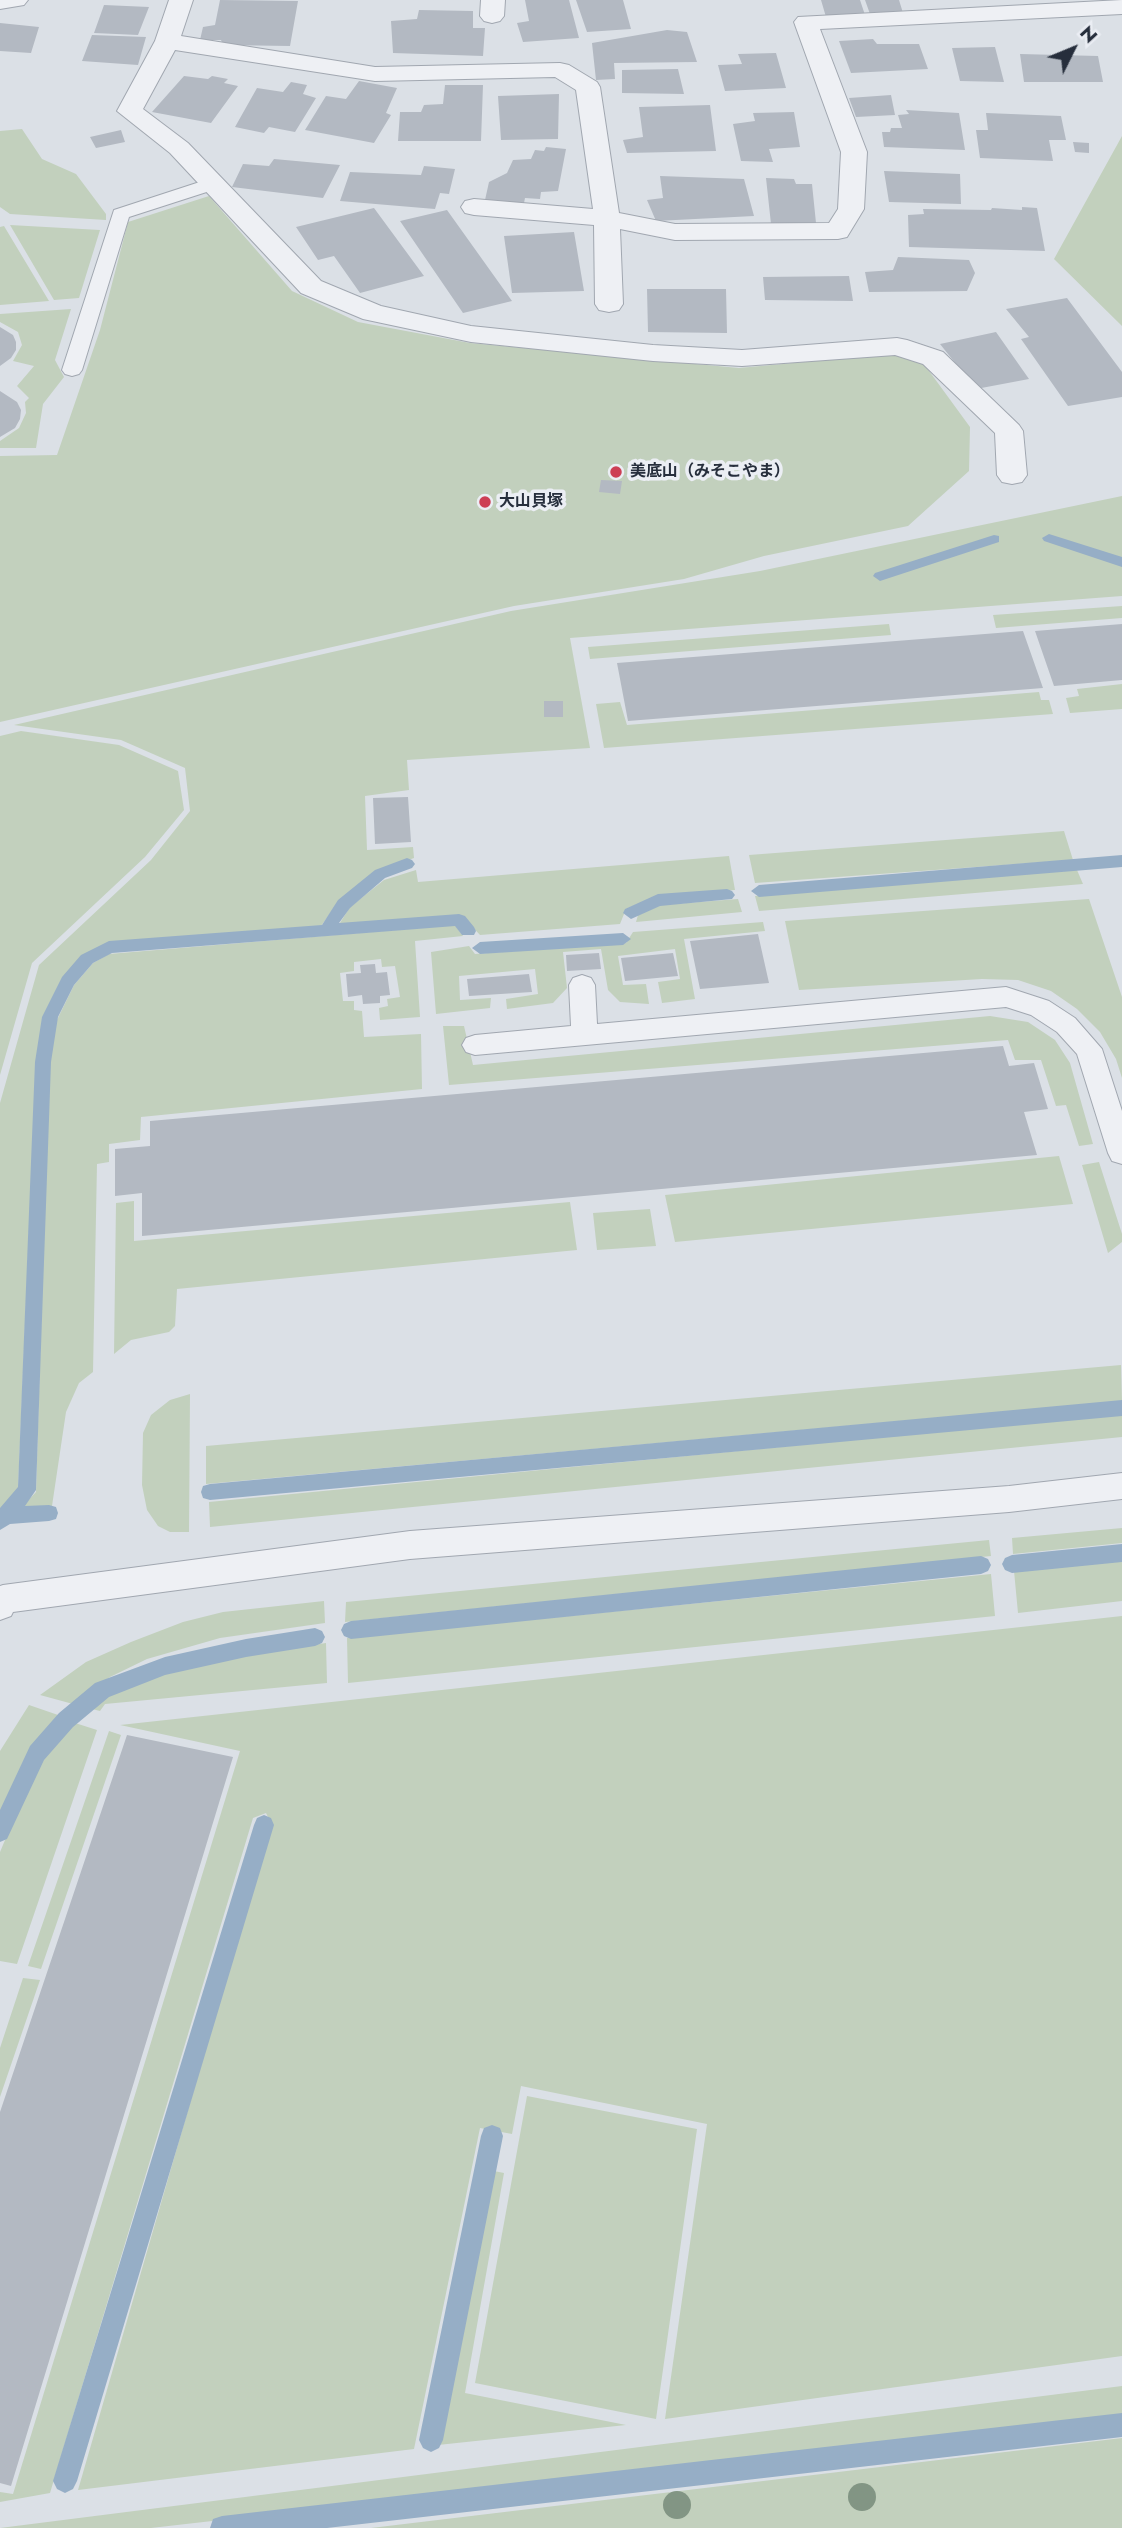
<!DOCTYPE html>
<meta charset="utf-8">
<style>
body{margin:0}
#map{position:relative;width:1122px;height:2528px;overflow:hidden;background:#dbe0e6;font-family:Jost,sans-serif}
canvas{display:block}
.north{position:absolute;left:1038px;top:14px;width:70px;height:70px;-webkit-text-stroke:5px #ebeef4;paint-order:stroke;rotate:47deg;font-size:19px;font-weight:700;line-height:28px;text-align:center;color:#262e3c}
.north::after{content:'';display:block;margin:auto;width:24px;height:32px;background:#262e3c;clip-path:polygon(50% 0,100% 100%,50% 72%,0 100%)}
</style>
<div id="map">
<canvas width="1122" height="2528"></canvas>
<div class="north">N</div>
</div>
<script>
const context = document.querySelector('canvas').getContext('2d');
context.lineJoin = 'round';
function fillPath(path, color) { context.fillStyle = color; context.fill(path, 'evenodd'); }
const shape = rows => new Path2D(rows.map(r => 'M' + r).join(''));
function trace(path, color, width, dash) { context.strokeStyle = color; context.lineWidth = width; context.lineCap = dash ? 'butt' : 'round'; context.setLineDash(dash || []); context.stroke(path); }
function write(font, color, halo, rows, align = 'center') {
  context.font = font + ' Jost,"Noto Sans JP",sans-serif'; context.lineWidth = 7; context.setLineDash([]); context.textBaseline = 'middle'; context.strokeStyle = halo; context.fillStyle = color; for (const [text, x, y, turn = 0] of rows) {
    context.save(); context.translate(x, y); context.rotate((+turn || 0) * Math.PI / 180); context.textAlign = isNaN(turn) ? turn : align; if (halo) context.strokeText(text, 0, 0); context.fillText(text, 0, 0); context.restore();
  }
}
const green = shape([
 [22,129,42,159,76,174,106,214,106,220,10,214,0,207,0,131],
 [1122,136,1122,326,1054,259],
 [209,196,292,291,358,322,470,343,739,368,891,354,924,364,970,427,969,471,908,526,764,556,684,579,514,606,0,722,0,456,57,455,100,330,128,222],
 [10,225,100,230,79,298,54,300],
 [4,226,49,301,0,305,0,227],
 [71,309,55,360,64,377,43,404,36,448,0,448,0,441,19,428,26,413,25,402,29,398,17,386,34,366,13,361,22,345,18,332,0,322,0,314],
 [1122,496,1122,596,570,638,590,748,407,760,409,790,365,796,367,850,413,847,414,858,377,871,339,901,321,926,108,943,84,957,63,978,45,1019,36,1065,18,1490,0,1511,0,1103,39,965,151,860,190,811,185,768,121,740,14,725,511,611,760,571],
 [1122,606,1122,618,996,628,993,615],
 [889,624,891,635,590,659,588,647],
 [1122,684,1122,709,1070,713,1066,698,1079,696,1077,689],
 [1039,692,1041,700,1049,700,1053,714,604,748,596,704,620,702,627,725],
 [21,731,119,745,178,771,184,810,145,857,32,963,0,1075,0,736],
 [1064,831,1073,860,755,883,749,855],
 [729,856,735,890,656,896,626,909,620,924,480,935,463,917,338,926,350,907,384,880,416,870,418,882],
 [1077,870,1083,884,759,911,755,896],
 [738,899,742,912,636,922,638,915,661,905],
 [1089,899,1122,997,1122,1078,1116,1059,1100,1032,1077,1009,1051,991,1018,980,982,979,799,990,785,921],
 [763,922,765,931,684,939,695,999,662,1003,658,982,680,979,675,949,618,956,623,985,646,984,649,1004,620,1002,608,990,601,949,563,952,567,988,553,1003,507,1009,506,999,538,994,535,969,459,976,460,1000,491,998,490,1008,436,1014,431,952,469,946,475,954,626,943,633,932],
 [455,925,463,936,415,941,420,1017,380,1020,379,1008,388,1006,387,999,400,997,395,966,382,967,381,959,354,962,354,971,340,973,343,1001,354,1001,354,1010,362,1011,364,1037,421,1034,422,1089,141,1117,140,1140,109,1144,109,1162,97,1164,93,1372,79,1383,66,1412,52,1506,19,1510,36,1492,49,1065,56,1022,74,985,93,963,109,954],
 [990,1016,1028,1022,1055,1040,1070,1063,1093,1144,1079,1146,1066,1105,1056,1106,1041,1060,1015,1060,1008,1040,449,1085,443,1026,464,1026,473,1065],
 [1059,1156,1073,1204,675,1242,665,1195],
 [1099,1162,1122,1234,1122,1242,1108,1253,1082,1165],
 [134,1201,134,1241,570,1202,577,1250,177,1289,175,1326,169,1332,131,1340,114,1354,116,1203],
 [650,1209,656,1246,597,1250,593,1213],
 [1121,1365,1122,1401,206,1484,206,1446],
 [190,1394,189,1532,170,1532,158,1526,147,1510,142,1485,143,1433,151,1415,170,1400],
 [1122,1414,1122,1437,210,1527,209,1502],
 [1122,1528,1122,1543,1013,1554,1012,1538],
 [989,1540,991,1556,345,1622,346,1602],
 [1122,1560,1122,1601,1018,1613,1014,1571],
 [991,1574,995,1616,348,1683,347,1638],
 [324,1601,325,1623,220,1638,147,1659,110,1677,73,1704,40,1695,86,1662,131,1642,183,1622,223,1612],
 [1122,1616,1122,2356,665,2419,707,2124,521,2086,512,2134,480,2128,414,2449,78,2490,271,1823,266,1813,253,1818,50,2493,0,2502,0,2492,13,2494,240,1751,120,1725],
 [326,1643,327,1683,105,1704,100,1711,88,1708,110,1693,167,1672,246,1655],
 [29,1705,61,1716,31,1747,0,1817,0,1751],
 [72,1722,97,1730,17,1964,0,1961,0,1852,41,1755],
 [109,1731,121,1735,41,1969,28,1966],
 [23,1978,40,1980,0,2097,0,2048],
 [527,2096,697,2129,656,2419,475,2383],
 [494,2171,504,2173,465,2393,626,2425,438,2445],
 [1122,2386,1122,2417,151,2528,0,2528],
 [1122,2438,1122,2528,371,2528]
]);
const stream = shape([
 [1049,534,1122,557,1122,567,1044,541,1042,538,1049,534],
 [994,535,999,536,999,542,880,581,873,576,875,573,994,535],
 [1122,855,1122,867,759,897,751,891,759,885,1122,855],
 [407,858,412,860,415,864,412,868,385,878,350,908,339,923,459,914,465,916,474,927,476,931,474,935,462,935,455,926,112,953,93,963,74,985,58,1017,51,1062,36,1490,25,1506,49,1505,56,1507,58,1513,56,1519,49,1521,10,1524,0,1530,0,1508,18,1487,35,1062,42,1017,62,977,81,955,109,941,322,925,338,900,375,870,407,858],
 [727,889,732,891,735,895,732,899,660,906,631,919,623,913,625,909,658,894,727,889],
 [623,933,631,939,623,945,480,954,472,948,480,942,623,933],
 [1122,1400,1122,1416,210,1500,203,1498,201,1492,203,1486,210,1484,1122,1400],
 [1122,1544,1122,1562,1012,1573,1005,1570,1002,1564,1005,1558,1012,1555,1122,1544],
 [981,1556,988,1559,991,1565,988,1571,981,1574,351,1639,344,1636,341,1630,344,1624,351,1621,981,1556],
 [315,1628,322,1631,325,1637,322,1643,315,1646,246,1657,165,1675,109,1697,73,1727,44,1760,7,1839,0,1842,0,1810,30,1746,59,1713,95,1683,165,1657,246,1639,315,1628],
 [264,1815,271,1818,274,1825,77,2481,73,2489,65,2493,57,2489,53,2481,254,1825,257,1818,264,1815],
 [492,2125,500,2128,503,2136,443,2440,439,2448,431,2452,423,2448,419,2440,481,2136,484,2128,492,2125],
 [1122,2413,1122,2437,327,2528,210,2528,213,2519,222,2516,1122,2413]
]);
const building = shape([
 [220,0,298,1,290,46,223,45,221,40,200,40,203,27,215,25],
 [525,0,569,0,579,38,523,42,517,23,529,21],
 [576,0,623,0,631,29,587,32],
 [821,0,860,0,865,15,826,17],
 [865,0,899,0,903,13,870,14],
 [104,5,149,7,138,35,94,33],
 [419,10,473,11,473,28,485,28,483,56,393,53,391,21,417,19],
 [0,23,39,27,31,53,0,51],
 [667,30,687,32,697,62,614,63,615,79,596,80,592,43],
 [92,35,146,37,138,65,82,61],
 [873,39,877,44,919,44,928,69,851,73,839,41],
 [995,47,1004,82,960,81,952,48],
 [776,53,786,88,725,91,718,65,742,64,738,54],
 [1020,54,1098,56,1103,82,1024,82],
 [678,69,684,94,622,93,622,70],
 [184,76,208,79,212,76,228,79,224,83,238,86,211,123,152,112],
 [359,81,397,88,386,113,391,115,374,143,305,130,326,96,346,99],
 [291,82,307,85,303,94,316,98,295,132,269,127,264,133,235,127,257,88,283,92],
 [445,85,483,85,481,141,398,141,400,112,421,112,424,105,443,104],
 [559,94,558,139,501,140,498,96],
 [891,95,895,115,856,117,849,98],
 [710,105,716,151,627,153,623,140,643,137,639,107],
 [906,110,959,113,965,150,884,147,882,132,890,132,891,128,902,128,898,115,909,114],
 [794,112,800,147,769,149,773,162,741,161,733,124,755,121,753,113],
 [986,113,1061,116,1066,140,1049,140,1053,161,980,158,976,130,988,130],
 [121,130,125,142,96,148,90,137],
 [1073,142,1089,143,1089,153,1075,152],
 [546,147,566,149,558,191,541,192,540,199,525,198,524,203,485,200,489,182,507,173,513,160,531,159,535,150,544,151],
 [274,159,340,165,323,198,232,187,243,164,269,166],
 [424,166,455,169,449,194,440,193,435,209,340,201,350,172,421,175],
 [884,171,960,174,961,204,889,202],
 [660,176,744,179,754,216,656,221,647,200,663,198],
 [766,178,794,179,796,184,812,184,816,223,771,224],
 [1022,207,1037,208,1045,251,909,247,908,215,924,214,923,209,991,210,992,208,1022,210],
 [374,208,424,276,360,293,334,256,318,260,296,227],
 [447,210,512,301,463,313,400,221],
 [574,232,584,291,512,293,504,236],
 [898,257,969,260,975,273,967,291,869,292,865,272,893,270],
 [849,276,853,301,765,300,763,277],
 [647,289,726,289,727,333,648,332],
 [1067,298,1122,372,1122,397,1068,406,1021,339,1029,337,1006,309],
 [0,327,13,335,16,342,16,350,11,358,0,366],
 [996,332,1029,379,976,389,940,344],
 [0,391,17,402,21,410,20,419,15,428,0,437],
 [601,480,622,481,620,494,599,492],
 [1122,624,1122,680,1054,686,1035,631],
 [1023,631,1043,688,628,721,617,663],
 [544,701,563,701,563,717,544,717],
 [408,797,411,842,375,844,373,798],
 [758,934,769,983,700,989,690,941],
 [599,953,601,969,567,971,566,955],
 [673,953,678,976,625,981,621,958],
 [375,964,376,973,387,972,390,995,380,996,380,1003,363,1004,362,995,348,997,346,974,361,973,360,965],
 [529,974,532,992,469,996,467,979],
 [1003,1046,1009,1066,1034,1063,1048,1109,1024,1112,1037,1155,142,1236,142,1193,115,1196,115,1149,150,1146,150,1121],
 [127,1735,233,1757,11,2486,0,2483,0,2112]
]);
const lane = shape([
 [212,178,221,184,219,188,129,217,82,370,79,374,72,376,65,374,62,370,114,210,212,178],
 [582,975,591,978,595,985,597,1024,1006,987,1049,1001,1075,1018,1102,1049,1122,1111,1122,1164,1112,1161,1108,1153,1077,1054,1057,1032,1031,1015,1006,1007,475,1055,466,1052,462,1045,466,1038,475,1035,571,1026,569,985,573,978,582,975],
 [1122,1473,1122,1499,1009,1512,410,1559,13,1612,11,1616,0,1620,0,1586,3,1585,410,1531,1009,1486,1122,1473]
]);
const street = shape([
 [0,0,28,0,24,5,0,9,0,0],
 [169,0,193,0,181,36,375,67,560,63,569,65,597,82,600,87,619,213,675,224,829,223,838,209,841,152,794,22,798,17,1122,0,1122,14,820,29,867,152,864,209,847,237,838,239,675,240,620,229,623,304,619,310,609,312,599,310,595,304,594,225,474,215,465,213,461,207,465,201,474,199,593,209,576,90,555,77,375,81,175,50,143,109,188,143,321,281,381,306,471,326,653,345,742,350,897,338,907,340,943,352,1019,425,1023,431,1027,475,1022,482,1012,484,1002,482,997,475,995,433,923,364,895,355,742,366,653,361,471,342,363,319,301,293,170,153,117,111,155,41,169,0],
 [481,0,505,0,504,16,500,21,492,23,484,21,480,16,481,0]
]);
const trees = [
 [862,2497],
 [677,2505]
];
const markers = [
 [616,472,7,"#cd3f55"],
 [485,502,7,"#cd3f55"]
];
const farPoinames = [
 ["美底山（みそこやま）",630,472],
 ["大山貝塚",499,502]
];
fillPath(green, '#c2d0bd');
fillPath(stream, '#96aec6');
fillPath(building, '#b3b9c2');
trace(lane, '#a1a7b0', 2);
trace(street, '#a1a7b0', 2);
fillPath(lane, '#eef0f4');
fillPath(street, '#eef0f4');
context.fillStyle = '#829584';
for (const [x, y] of trees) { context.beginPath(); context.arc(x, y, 14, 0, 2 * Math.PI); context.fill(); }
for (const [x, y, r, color] of markers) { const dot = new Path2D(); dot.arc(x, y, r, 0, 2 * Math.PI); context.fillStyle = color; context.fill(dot); trace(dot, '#ebeef4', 2.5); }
write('bold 16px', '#262e3c', '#ebeef4', farPoinames, 'left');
</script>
